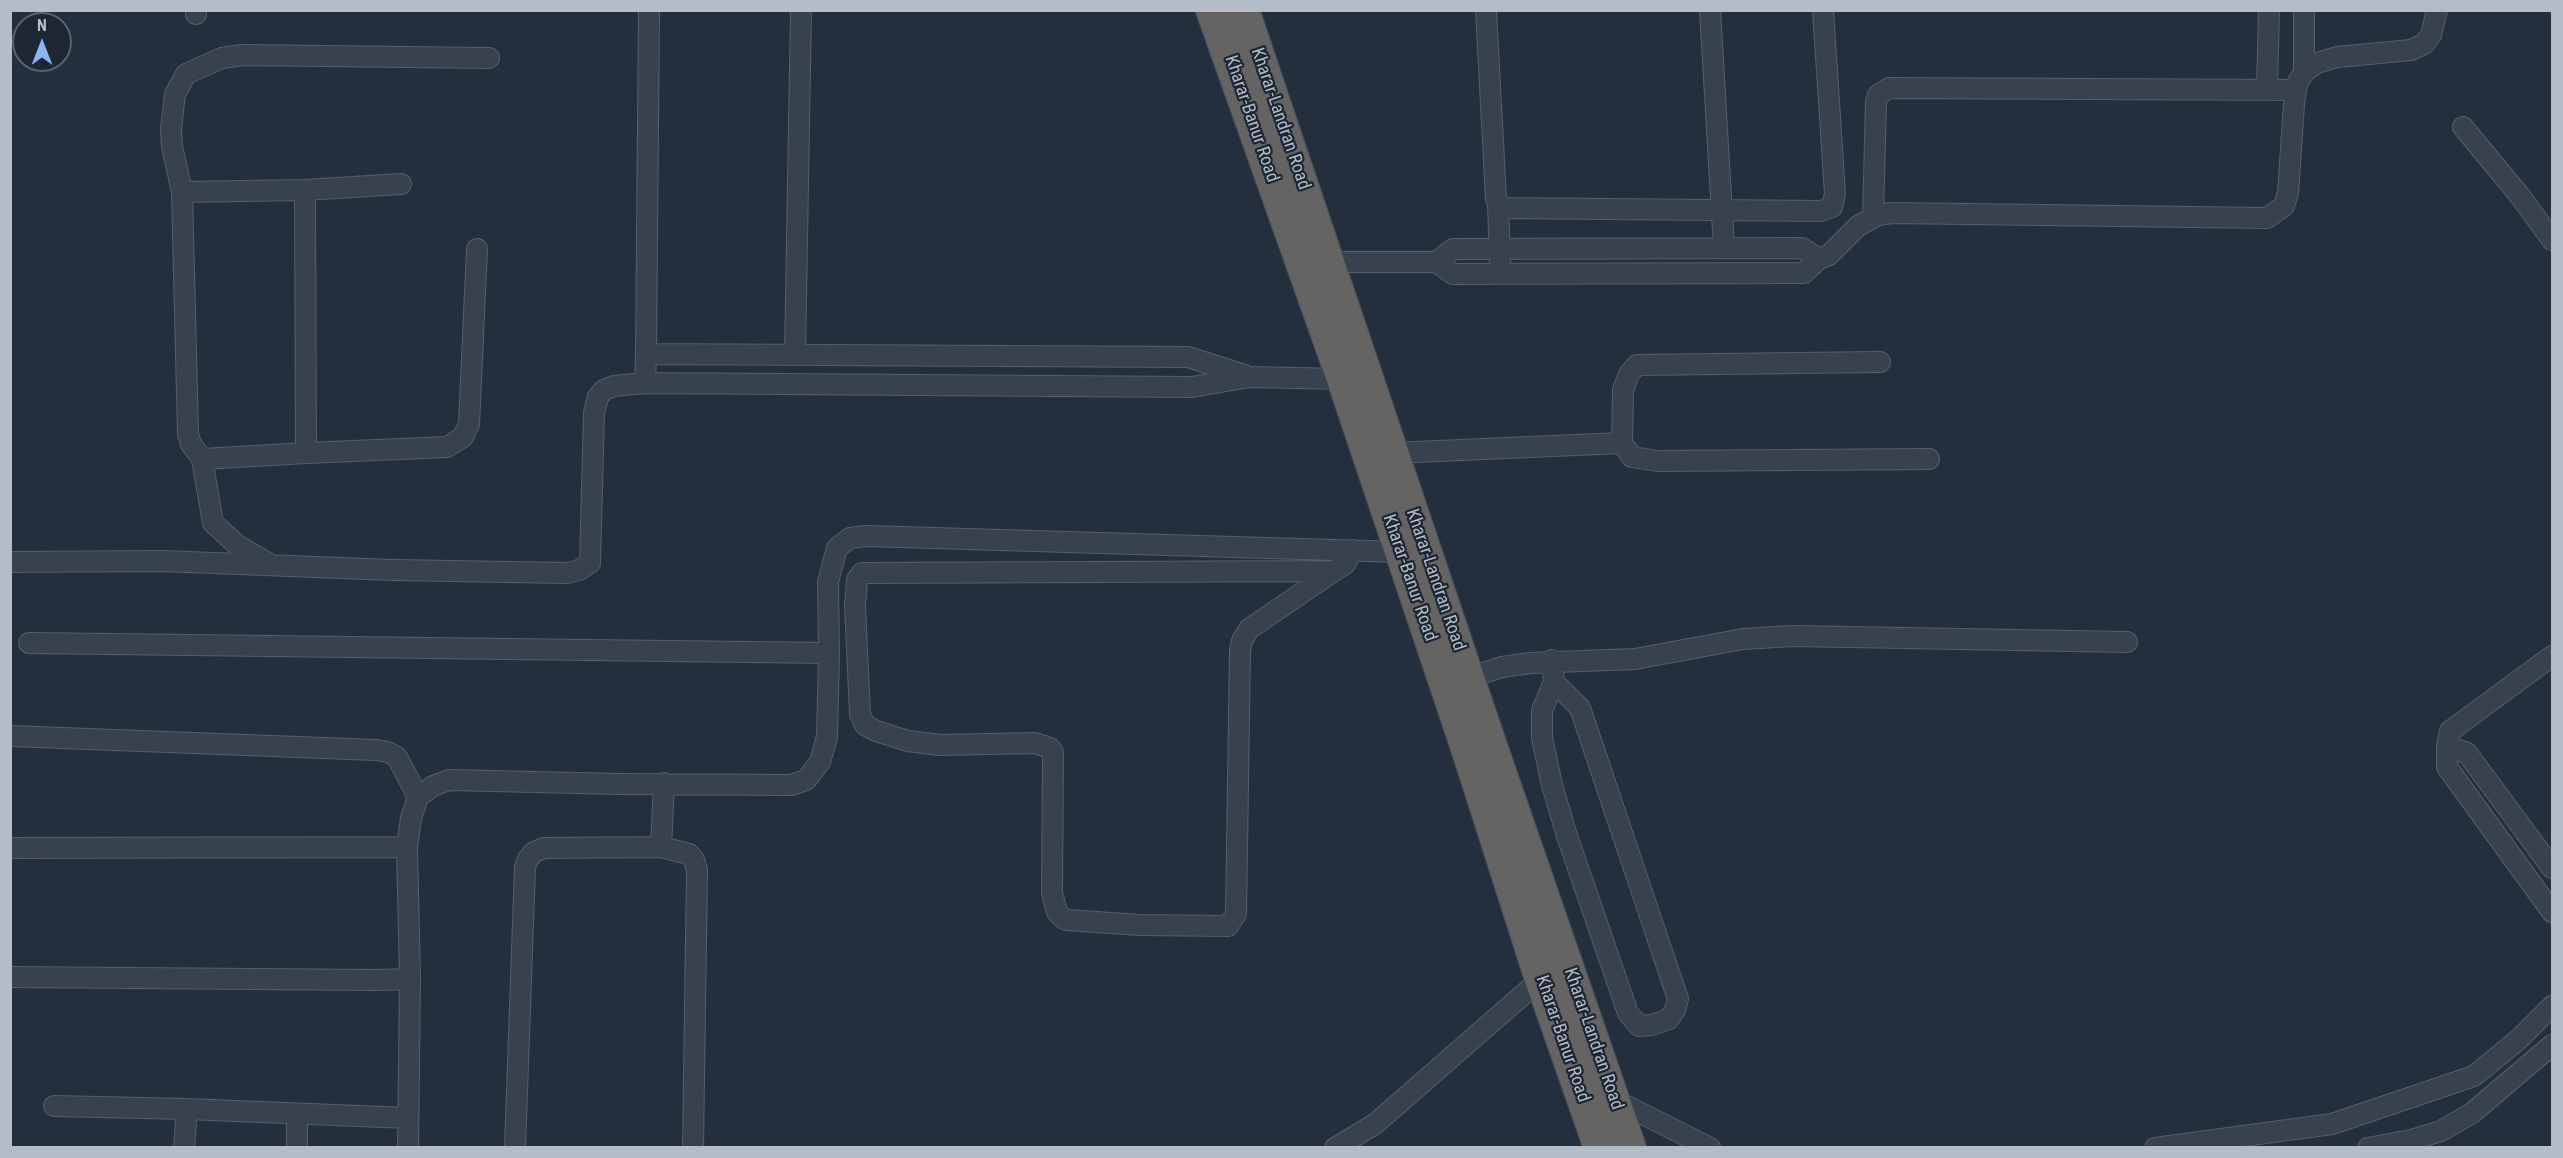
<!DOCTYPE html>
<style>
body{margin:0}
#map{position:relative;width:2563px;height:1158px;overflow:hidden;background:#242f3e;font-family:"Roboto Condensed",sans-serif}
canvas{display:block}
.frame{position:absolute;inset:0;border:12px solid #b4bcc9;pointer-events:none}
.north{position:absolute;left:12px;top:12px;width:60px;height:60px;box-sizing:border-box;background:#1d2633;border:2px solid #59626f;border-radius:50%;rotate:0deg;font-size:16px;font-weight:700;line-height:24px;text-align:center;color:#b4bcc9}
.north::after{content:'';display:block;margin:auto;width:21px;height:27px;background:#8ab4f8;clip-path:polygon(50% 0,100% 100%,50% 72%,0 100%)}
</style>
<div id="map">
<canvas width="2563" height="1158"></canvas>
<div class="frame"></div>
<div class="north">N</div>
</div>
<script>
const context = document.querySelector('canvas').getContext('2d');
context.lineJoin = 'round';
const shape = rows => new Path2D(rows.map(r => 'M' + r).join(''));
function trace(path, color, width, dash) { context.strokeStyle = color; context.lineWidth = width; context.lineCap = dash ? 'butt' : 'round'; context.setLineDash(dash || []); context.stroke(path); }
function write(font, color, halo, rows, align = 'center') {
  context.font = font + ' "Roboto Condensed",sans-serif'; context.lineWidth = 4.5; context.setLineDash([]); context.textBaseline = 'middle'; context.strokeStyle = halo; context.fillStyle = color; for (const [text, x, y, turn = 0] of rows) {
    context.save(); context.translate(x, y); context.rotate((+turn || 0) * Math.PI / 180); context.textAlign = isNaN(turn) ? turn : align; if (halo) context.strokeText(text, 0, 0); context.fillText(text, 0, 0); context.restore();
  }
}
const minor = shape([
 [196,10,196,14],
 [1486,10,1496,199,1501,208,1821,211,1832,207,1835,194,1823,10],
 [1710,10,1724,248],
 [2304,10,2304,72],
 [2267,90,2269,10],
 [2463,127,2520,196,2552,240],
 [305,190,401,184],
 [182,192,305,190,306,453,202,459],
 [1498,204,1500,262],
 [1873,217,1876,102,1878,95,1889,88,2296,90],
 [1328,262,1436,262,1453,274,1804,273,1819,259,1829,255,1858,226,1878,215,1892,213,2267,218,2284,206,2288,193,2294,104,2297,84,2304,72,2317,63,2337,57,2411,50,2424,44,2431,35,2437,10],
 [1436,262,1453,249,1802,248,1819,259],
 [646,354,649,10],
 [795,355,801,10],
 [645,383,646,354,1188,357,1245,375],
 [1622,443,1632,457,1658,461,1929,459],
 [306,453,447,447,463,437,469,424,477,249],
 [1392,453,1622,443,1623,390,1629,374,1637,365,1880,362],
 [10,562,162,561,393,570,568,573,579,570,590,563,594,413,598,397,604,390,614,386,645,383,1192,387,1249,377,1343,379],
 [268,563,237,545,213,523,202,459,191,444,188,434,182,192,172,146,171,129,175,94,186,74,222,58,242,55,489,58],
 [1334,571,1249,629,1242,641,1240,650,1236,914,1228,926,1140,925,1066,920,1062,917,1057,912,1052,893,1053,752,1050,748,1035,743,940,745,908,741,876,731,865,725,860,714,855,606,857,580,862,573,1334,571,1345,564,1352,550],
 [29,643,829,653],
 [2552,656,2450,731,2447,746,2447,767,2552,912],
 [1552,660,1554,682,1542,710,1542,738,1552,785,1567,836,1628,1013,1639,1026,1652,1025,1669,1019,1675,1010,1678,999,1580,708,1554,682],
 [1468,678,1502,667,1530,663,1635,659,1743,639,1793,636,2127,642],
 [10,736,376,750,388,752,397,757,418,797],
 [2447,746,2467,753,2552,868],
 [661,847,689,854,694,860,697,870,693,1148],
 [10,848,407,847],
 [10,977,375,980,410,979,407,847,411,818,418,797,433,786,449,780,620,784,791,785,806,780,820,762,827,737,829,653,828,582,837,548,850,538,867,536,1401,552],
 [1613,1099,1710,1148],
 [54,1106,187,1109,408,1118],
 [297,1114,297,1148],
 [184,1148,187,1109],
 [408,1148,410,979],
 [515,1148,525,867,528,859,534,852,544,848,661,847,664,783],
 [1335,1148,1375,1124,1541,979,1549,975],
 [2155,1148,2332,1124,2474,1076,2519,1039,2552,1006],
 [2368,1148,2411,1140,2441,1131,2472,1113,2552,1045]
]);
const trunk = shape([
 [1212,10,1343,379,1468,751,1541,979,1600,1148],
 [1243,10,1490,743,1630,1148]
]);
const streetNames = [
 ["Kharar-Banur Road",1251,119,71],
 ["Kharar-Landran Road",1280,119,71],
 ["Kharar-Banur Road",1409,578,71],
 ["Kharar-Landran Road",1435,580,71],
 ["Kharar-Banur Road",1562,1039,71],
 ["Kharar-Landran Road",1593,1039,71]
];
trace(minor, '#565f6c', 22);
trace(trunk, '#434c59', 34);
trace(minor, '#38414e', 20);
trace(trunk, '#656462', 32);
write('18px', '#b4bcc9', '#1d2633', streetNames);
</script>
